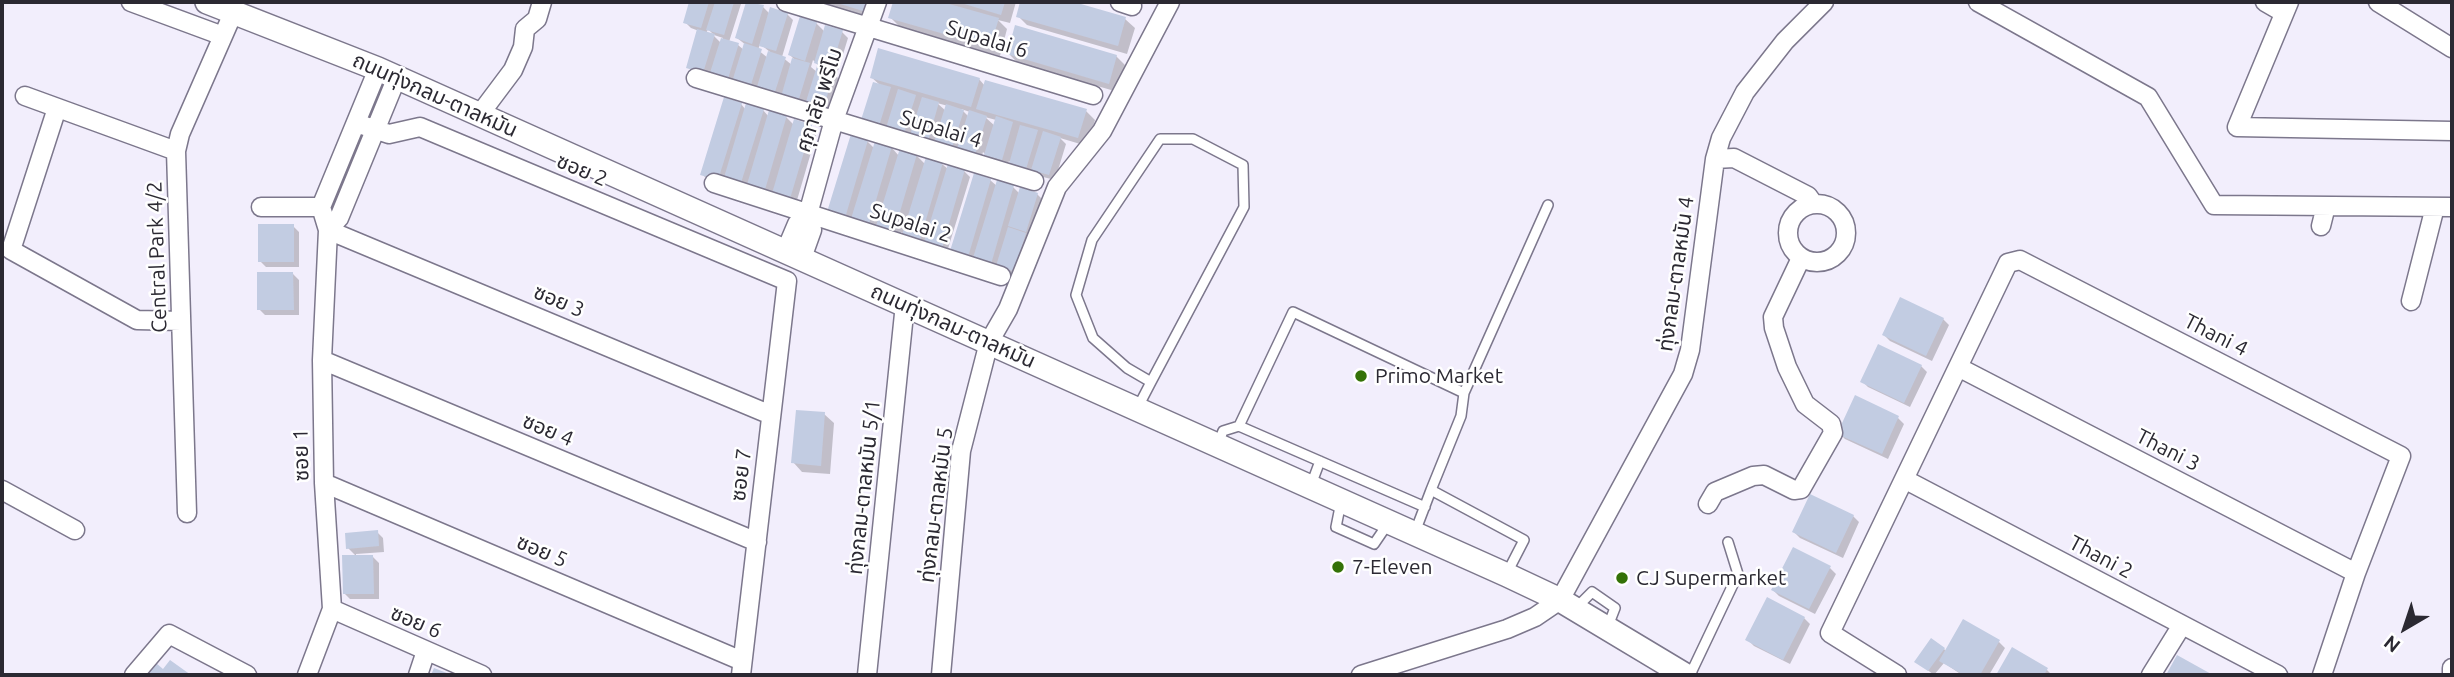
<!DOCTYPE html>
<meta charset="utf-8">
<style>
body{margin:0}
#map{position:relative;width:2454px;height:677px;overflow:hidden;background:#f2eefc;font-family:Ubuntu,sans-serif}
canvas{display:block}
.frame{position:absolute;inset:0;border:4px solid #2b2932;pointer-events:none}
.north{position:absolute;left:2370px;top:593px;width:70px;height:70px;-webkit-text-stroke:5px #fff;paint-order:stroke;rotate:219deg;font-size:19px;font-weight:700;line-height:28px;text-align:center;color:#2b2932}
.north::after{content:'';display:block;margin:auto;width:24px;height:32px;background:#2b2932;clip-path:polygon(50% 0,100% 100%,50% 72%,0 100%)}
</style>
<div id="map">
<canvas width="2454" height="677"></canvas>
<div class="frame"></div>
<div class="north">N</div>
</div>
<script>
const context = document.querySelector('canvas').getContext('2d');
context.lineJoin = 'round';
function fillPath(path, color) { context.fillStyle = color; context.fill(path, 'evenodd'); }
const shape = rows => new Path2D(rows.map(r => 'M' + r).join(''));
function trace(path, color, width, dash) { context.strokeStyle = color; context.lineWidth = width; context.lineCap = dash ? 'butt' : 'round'; context.setLineDash(dash || []); context.stroke(path); }
function write(font, color, halo, rows, align = 'center') {
  context.font = font + ' Ubuntu,"Noto Sans Thai",sans-serif'; context.lineWidth = 5; context.setLineDash([]); context.textBaseline = 'middle'; context.strokeStyle = halo; context.fillStyle = color; for (const [text, x, y, turn = 0] of rows) {
    context.save(); context.translate(x, y); context.rotate((+turn || 0) * Math.PI / 180); context.textAlign = isNaN(turn) ? turn : align; if (halo) context.strokeText(text, 0, 0); context.fillText(text, 0, 0); context.restore();
  }
}
const shadow = shape([
 [691,2,738,2,741,4,729,42,738,45,744,50,746,45,737,38,747,2,763,7,770,14,787,14,793,20,782,57,792,65,794,59,790,55,816,23,825,32,842,32,848,38,837,74,832,72,839,79,828,115,694,73,688,67,699,31,691,28,685,22],
 [708,29,714,35,723,38,721,43,714,36,706,34],
 [760,44,770,52,768,58,758,50],
 [813,60,823,70,817,72,811,67],
 [813,2,877,2,872,19],
 [895,2,1016,2,1010,23,998,20,1007,29,1000,56,900,27,890,17],
 [1022,2,1067,2,1125,19,1135,28,1127,54,1027,25,1018,16],
 [1009,54,1116,56,1125,65,1118,92,1018,63],
 [871,77,979,79,985,86,1086,111,1095,120,1087,146,1060,138,1066,144,1055,180,1039,176,1034,170,1032,174,1017,169,1009,161,1007,165,992,161,983,152,981,159,894,133,887,126,885,131,869,126,881,86],
 [937,103,948,106,946,111],
 [961,109,970,112,969,117],
 [985,117,996,120,995,126],
 [741,104,746,110,763,110,769,117,786,117,794,125,811,126,817,132,795,207,708,180,702,174],
 [867,141,874,148,876,143,892,148,899,156,916,155,925,164,942,164,948,169,964,171,970,177,947,252,910,240,901,232,900,236,884,232,877,224,875,229,835,218],
 [990,180,997,186,1013,187,1020,194,1037,194,1043,200,1020,276,958,257],
 [293,226,299,232,299,267,266,267,260,261],
 [293,274,299,280,299,315,265,315,259,309],
 [1943,319,1949,325,1932,361,1890,341,1884,335],
 [1921,366,1927,372,1910,407,1868,387,1862,381],
 [1856,398,1898,418,1904,424,1888,459,1845,439,1839,433],
 [824,414,834,423,830,474,802,472,793,462],
 [1853,516,1859,522,1843,558,1800,538,1794,532],
 [377,532,383,538,384,552,356,554,356,556,348,548],
 [373,557,379,563,379,599,350,599,344,593],
 [1830,568,1836,574,1815,614,1779,596,1773,590],
 [1804,618,1810,624,1790,664,1754,646,1748,640],
 [1999,642,2005,648,1989,675,1962,675,1944,663,1934,675,1917,662,1944,649,1947,652],
 [2012,650,2047,670,2052,675,1998,675]
]);
const building = shape([
 [689,2,709,2,701,28,683,23],
 [715,2,734,2,724,35,706,30],
 [746,2,764,5,752,44,735,38],
 [834,2,866,2,863,11],
 [893,2,942,2,999,18,990,47,888,18],
 [958,2,1005,2,1001,15],
 [1020,2,1074,2,1126,17,1118,46,1016,17],
 [770,7,788,13,776,51,759,46],
 [800,16,817,22,805,61,788,55],
 [825,25,843,30,831,69,814,63],
 [1015,25,1117,55,1109,84,1007,54],
 [697,29,715,34,703,73,686,68],
 [721,38,739,43,727,82,709,76],
 [744,43,762,49,750,88,732,82],
 [878,48,980,78,971,107,870,78],
 [768,51,786,57,774,95,756,90],
 [792,58,810,63,798,102,781,97],
 [817,66,834,72,823,110,805,105],
 [985,80,1087,109,1078,138,976,109],
 [873,82,891,87,879,126,861,120],
 [898,89,916,95,904,133,886,128],
 [724,97,742,103,718,180,700,175],
 [922,97,939,102,928,141,910,135],
 [746,103,764,109,740,186,723,181],
 [946,104,964,110,952,148,934,143],
 [769,110,787,115,764,193,746,188],
 [969,110,987,116,975,155,957,149],
 [996,116,1013,122,1002,160,984,155],
 [794,119,812,125,789,202,771,197],
 [1020,125,1038,130,1026,169,1009,164],
 [1043,131,1061,137,1049,175,1031,170],
 [851,134,868,140,845,218,827,212],
 [875,141,892,146,869,224,851,219],
 [900,148,917,154,894,232,876,226],
 [926,157,943,162,920,240,902,235],
 [948,164,965,169,942,248,924,242],
 [974,173,991,179,968,257,950,251],
 [997,180,1014,185,991,264,973,258],
 [1020,187,1038,193,1026,232,1008,226],
 [258,224,294,224,294,262,258,262],
 [1008,227,1026,233,1014,271,996,266],
 [257,272,293,272,294,310,257,310],
 [1900,297,1944,318,1926,356,1882,335],
 [1878,344,1922,365,1904,403,1860,382],
 [1855,395,1899,416,1882,454,1837,434],
 [796,410,825,412,821,466,791,463],
 [1810,494,1854,515,1836,553,1792,532],
 [378,530,379,546,346,549,345,533],
 [1793,547,1831,566,1809,609,1771,590],
 [342,555,373,555,374,594,343,594],
 [1767,597,1805,617,1783,660,1745,640],
 [1963,619,2000,640,1980,675,1964,675,1939,661],
 [1931,638,1945,648,1928,671,1914,662],
 [2012,647,2048,668,2044,675,1996,675],
 [2177,655,2213,675,2166,675],
 [170,660,191,675,145,675,156,663,163,669],
 [434,668,452,675,431,675]
]);
const lane = shape([
 [1464,393,1548,205],
 [1138,407,1151,382,1244,207,1243,165,1193,139,1160,139,1092,240,1076,295,1093,338,1127,368,1151,382],
 [1239,426,1425,507],
 [1218,444,1223,431,1239,426,1293,312,1464,393,1461,416,1431,490,1524,540,1507,573],
 [1311,485,1320,461],
 [1341,502,1336,527,1374,544,1389,522],
 [1415,532,1431,490],
 [1576,608,1592,592,1615,608,1608,626],
 [1690,675,1738,574,1728,542]
]);
const street = shape([
 [131,2,223,36],
 [786,2,1093,95],
 [1120,2,1132,6],
 [1978,2,2148,97,2214,205,2452,207],
 [2265,2,2284,13],
 [2289,2,2237,127,2452,131],
 [2378,2,2452,48],
 [696,78,1034,181],
 [25,96,176,151],
 [57,108,11,250,137,320,181,321],
 [480,114,513,70,523,47,525,29,537,19,542,2],
 [356,123,389,134,420,127,787,281,741,675],
 [1715,159,1734,158,1808,196,1813,203],
 [714,183,1001,276],
 '1788 233a29 29 0 1 1 58 0a29 29 0 1 1-58 0Z',
 [261,207,321,207],
 [2321,226,2326,206],
 [328,230,771,415],
 [328,230,339,218,397,77],
 [786,250,797,224,808,214],
 [802,258,812,230,808,214,834,120,877,2],
 [2411,301,2435,207],
 [322,360,757,542],
 [1958,367,2356,573],
 [1904,479,2278,675],
 [324,483,742,661],
 [2,490,75,530],
 [1708,504,1715,492,1753,476,1764,475,1794,490,1801,489,1833,433,1831,424,1805,404,1787,367,1774,328,1773,317,1801,258],
 [187,513,176,151,180,134,234,11],
 [332,609,482,675],
 [134,675,169,634,247,675],
 [307,675,332,609,324,483,322,360,328,230,321,207,378,69],
 [418,675,426,651],
 [867,675,905,304],
 [941,675,961,451,989,342,1008,309,1057,187,1102,131,1170,2],
 [1361,675,1507,629,1535,617,1560,600,1683,374,1690,350,1715,159,1721,138,1745,92,1785,41,1824,2],
 [1897,675,1830,633,2008,263,2020,260,2401,456,2356,573,2322,675],
 [2151,675,2182,625],
 [2452,675,2452,668]
]);
const secondary = shape([
 [207,2,378,69,1507,575,1560,600,1685,675]
]);
const markers = [
 [1361,376,7,"#347207"],
 [1338,567,7,"#347207"],
 [1622,578,7,"#347207"]
];
const streetNames = [
 ["Supalai 6",987,39,17],
 ["ถนนทุ่งกลม-ตาลหมัน",435,95,24],
 ["ศุภาลัย พรีโม",819,100,-72],
 ["Supalai 4",941,129,17],
 ["ซอย 2",582,170,23],
 ["Supalai 2",911,223,18],
 ["Central Park 4/2",157,257,-92],
 ["ทุ่งกลม-ตาลหมัน 4",1676,274,-82],
 ["ซอย 3",559,301,23],
 ["ถนนทุ่งกลม-ตาลหมัน",953,326,24],
 ["Thani 4",2216,335,27],
 ["ซอย 4",548,430,23],
 ["Thani 3",2168,450,27],
 ["ซอย 1",301,455,-91],
 ["ซอย 7",741,475,-83],
 ["ทุ่งกลม-ตาลหมัน 5/1",864,487,-84],
 ["ทุ่งกลม-ตาลหมัน 5",936,505,-83],
 ["ซอย 5",542,551,23],
 ["Thani 2",2101,557,28],
 ["ซอย 6",416,622,23]
];
const poiNames = [
 ["Primo Market",1375,376],
 ["7-Eleven",1352,567],
 ["CJ Supermarket",1636,578]
];
fillPath(shadow, '#0003');
fillPath(building, '#c2cce2');
trace(lane, '#7c778c', 12);
trace(street, '#7c778c', 21);
trace(secondary, '#7c778c', 26);
trace(lane, '#fff', 9);
trace(street, '#fff', 18);
trace(secondary, '#fff', 23);
for (const [x, y, r, color] of markers) { const dot = new Path2D(); dot.arc(x, y, r, 0, 2 * Math.PI); context.fillStyle = color; context.fill(dot); trace(dot, '#fff', 2.5); }
write('21px', '#2b2932', '#fff', streetNames);
write('21px', '#2b2932', '#fff', poiNames, 'left');
</script>
